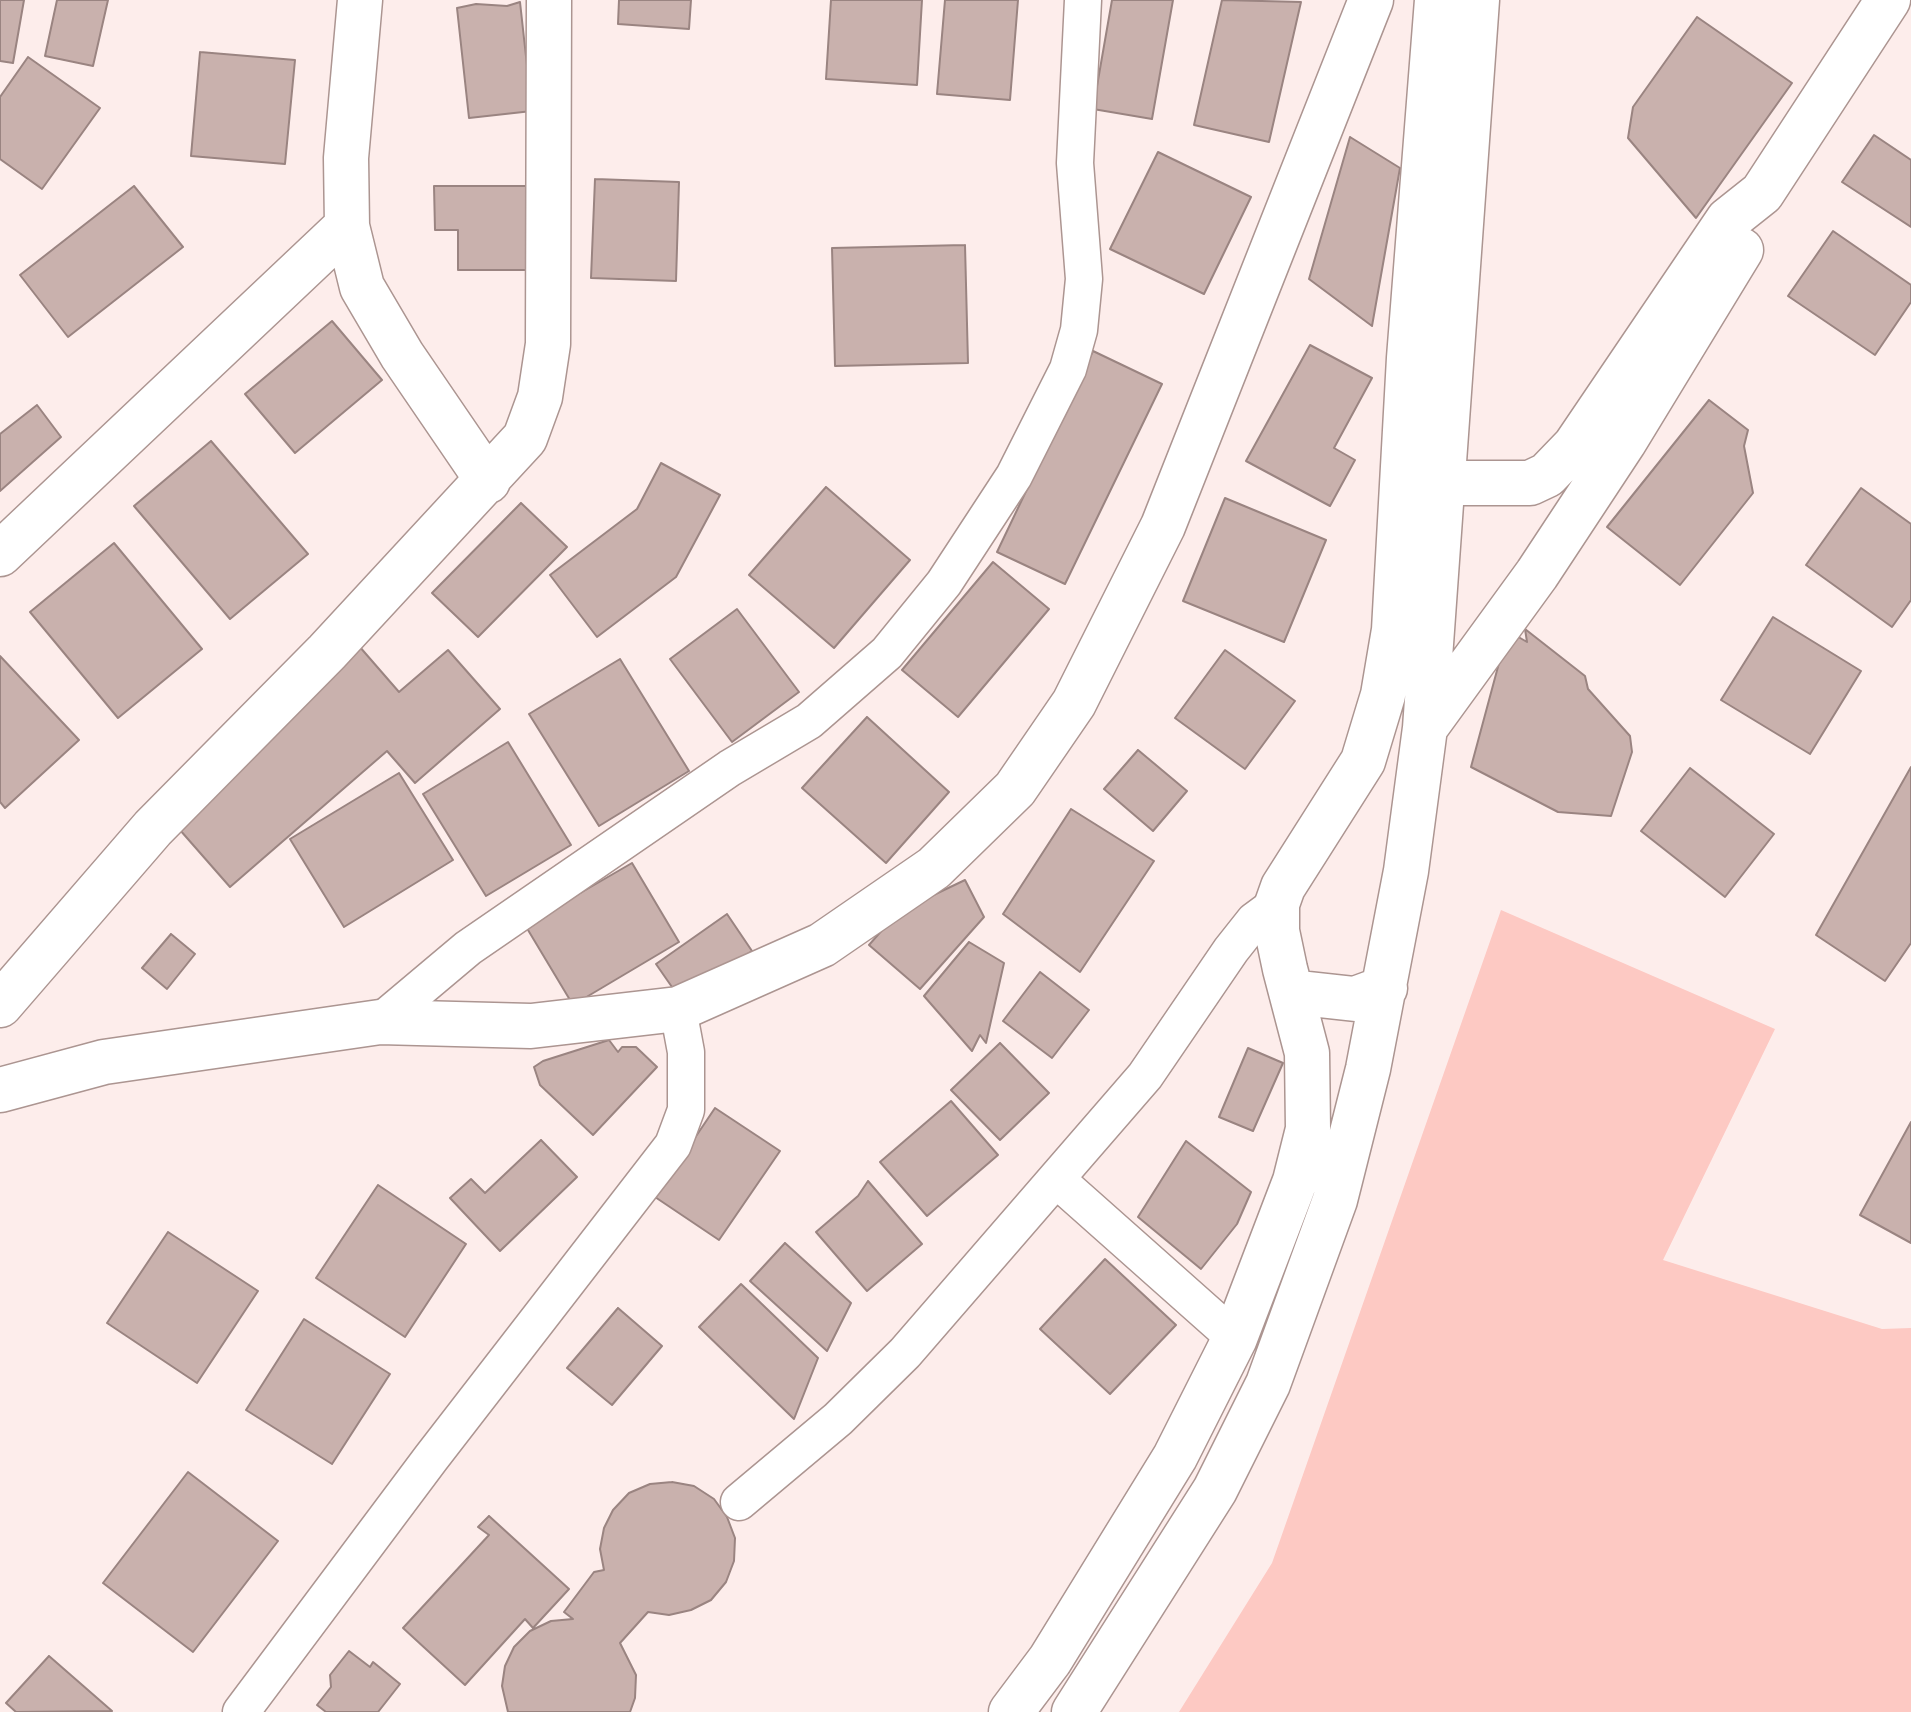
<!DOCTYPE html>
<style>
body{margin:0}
canvas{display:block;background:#fdedeb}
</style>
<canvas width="1911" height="1712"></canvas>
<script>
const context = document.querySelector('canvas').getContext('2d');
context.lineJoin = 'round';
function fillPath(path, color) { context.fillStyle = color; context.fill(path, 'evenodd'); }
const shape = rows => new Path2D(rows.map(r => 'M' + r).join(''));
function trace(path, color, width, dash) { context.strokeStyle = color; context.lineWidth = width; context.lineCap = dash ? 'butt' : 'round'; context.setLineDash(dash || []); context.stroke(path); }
const green = shape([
 [1501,910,1775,1029,1663,1260,1882,1329,1911,1328,1911,1712,1179,1712,1272,1563]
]);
const building = shape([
 [0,0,24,0,13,63,0,61,0,0],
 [57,0,108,0,93,66,45,56,57,0],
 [619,0,691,0,689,29,618,24,619,0],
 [831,0,922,0,917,85,826,79,831,0],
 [945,0,1018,0,1010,100,937,94,945,0],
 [1112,0,1173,0,1152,119,1093,109,1112,0],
 [1222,0,1301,2,1269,142,1194,125,1222,0],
 [520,2,532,111,469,118,457,8,476,4,507,6,520,2],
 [1697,17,1792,83,1696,218,1628,138,1633,107,1697,17],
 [200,52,295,60,285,164,191,156,200,52],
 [28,57,100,108,42,189,0,159,0,97,28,57],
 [1874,135,1911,160,1911,227,1842,182,1874,135],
 [1350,137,1400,168,1372,326,1309,279,1350,137],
 [1158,152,1251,197,1204,294,1110,249,1158,152],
 [595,179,679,182,676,281,591,278,595,179],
 [134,186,183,247,68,337,20,275,134,186],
 [434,186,527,186,527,270,458,270,458,230,435,230,434,186],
 [1833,231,1911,285,1911,302,1875,355,1788,296,1833,231],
 [965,245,968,363,835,366,832,248,965,245],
 [332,321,382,380,295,453,245,394,332,321],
 [1310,345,1372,378,1334,448,1355,460,1330,506,1246,461,1310,345],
 [1093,351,1162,384,1065,584,997,552,1093,351],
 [1709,400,1748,430,1744,446,1753,493,1680,585,1607,527,1709,400],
 [37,405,61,437,0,491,0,434,37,405],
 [211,441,308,554,230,619,134,506,211,441],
 [661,463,720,495,676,577,597,637,550,575,637,509,661,463],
 [826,487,910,560,834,648,749,575,826,487],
 [1861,488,1911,524,1911,600,1892,627,1806,565,1861,488],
 [1225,498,1326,540,1284,642,1183,601,1225,498],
 [521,503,567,547,478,637,432,593,521,503],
 [114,543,202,649,118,718,30,612,114,543],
 [993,562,1049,609,958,717,902,670,993,562],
 [737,609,799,692,732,742,670,659,737,609],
 [1773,617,1861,671,1810,754,1721,700,1773,617],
 [1525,629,1585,676,1588,689,1630,736,1632,752,1611,816,1558,812,1471,767,1499,663,1515,635,1527,642,1525,629],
 [359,646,399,692,448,650,500,709,415,783,387,751,230,887,180,830,359,646],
 [1225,650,1295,701,1245,769,1175,718,1225,650],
 [0,656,79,740,5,808,0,802,0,656],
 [620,659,689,771,599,826,529,714,620,659],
 [867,717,949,792,886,863,802,788,867,717],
 [508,742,571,845,486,896,423,794,508,742],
 [1138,750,1187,791,1153,831,1104,789,1138,750],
 [1911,767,1911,943,1885,981,1816,935,1911,767],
 [1690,768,1774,834,1725,897,1641,831,1690,768],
 [399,773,453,860,344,927,290,839,399,773],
 [1071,809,1154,861,1080,972,1003,914,1071,809],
 [632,863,679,942,573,1005,525,925,632,863],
 [965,880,984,917,920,989,869,945,898,912,965,880],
 [727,914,752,951,681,1000,656,964,727,914],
 [171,934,195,954,167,989,142,968,171,934],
 [969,942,1004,963,986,1043,980,1035,972,1051,924,996,969,942],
 [1040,972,1089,1010,1052,1058,1003,1021,1040,972],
 [609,1040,618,1052,622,1047,636,1047,657,1067,593,1135,540,1085,534,1067,543,1061,609,1040],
 [1000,1043,1049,1093,1000,1140,951,1090,1000,1043],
 [1248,1048,1283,1063,1253,1131,1219,1117,1248,1048],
 [951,1101,998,1155,927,1216,880,1162,951,1101],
 [715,1108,780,1151,719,1240,655,1197,715,1108],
 [1911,1122,1911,1243,1860,1215,1911,1122],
 [541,1140,577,1177,500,1251,450,1198,471,1179,485,1193,541,1140],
 [1186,1141,1251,1192,1237,1224,1201,1269,1138,1217,1186,1141],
 [868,1181,922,1244,867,1291,816,1232,858,1196,868,1181],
 [378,1185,466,1244,405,1337,316,1278,378,1185],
 [168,1232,258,1291,197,1383,107,1323,168,1232],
 [785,1243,851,1303,827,1351,750,1281,785,1243],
 [1105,1259,1176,1325,1110,1394,1040,1329,1105,1259],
 [741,1284,818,1358,794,1419,699,1327,741,1284],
 [618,1308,662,1346,612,1405,567,1368,618,1308],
 [304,1319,390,1374,332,1464,246,1410,304,1319],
 [188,1472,278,1541,193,1652,103,1583,188,1472],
 [672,1482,694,1486,714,1499,727,1517,735,1538,734,1561,726,1582,711,1600,691,1610,669,1615,648,1612,620,1643,636,1675,635,1698,630,1712,508,1712,502,1686,505,1666,514,1647,530,1631,551,1621,573,1619,564,1612,594,1572,604,1570,600,1549,604,1528,613,1510,629,1493,650,1484,672,1482],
 [489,1516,569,1589,533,1628,525,1619,465,1685,403,1628,489,1535,478,1527,489,1516],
 [349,1651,370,1667,373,1662,400,1684,378,1712,326,1712,317,1705,331,1687,330,1675,349,1651],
 [49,1656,112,1711,16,1712,6,1703,49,1656]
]);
const street = shape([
 [380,1022,468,948,730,768,809,721,887,653,944,583,1014,476,1068,369,1079,330,1084,279,1075,163,1083,0],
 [1056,1179,1235,1338],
 [739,1502,838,1419,905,1353,1145,1076,1231,950,1254,921,1277,904],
 [241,1712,431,1458,673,1145,686,1110,686,1052,678,1009]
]);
const secondary = shape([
 [360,0,346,158,347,226,362,287,402,355,488,481],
 [1445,483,1530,483,1547,475,1575,446,1728,220,1762,193,1888,0],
 [0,554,347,226],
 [1425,728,1537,574,1624,442,1741,250],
 [1291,992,1355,999,1385,988],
 [0,1005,153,828,327,652,525,438,540,397,548,344,549,0],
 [0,1090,104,1062,380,1022,531,1026,678,1009,822,945,934,868,1015,789,1074,703,1163,526,1371,0],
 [1011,1712,1050,1660,1175,1457,1235,1338,1295,1181,1308,1129,1307,1053,1285,969,1277,931,1277,904,1283,887,1363,761,1383,695,1394,630,1409,358,1437,0],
 [1074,1712,1215,1490,1268,1384,1335,1200,1368,1069,1406,871,1425,728,1477,0]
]);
fillPath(green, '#fdc9c3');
fillPath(building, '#c9b1ad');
trace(building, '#9a8481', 2);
trace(street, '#ac9591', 39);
trace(secondary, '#ac9591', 47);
trace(street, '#fff', 36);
trace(secondary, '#fff', 44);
</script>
